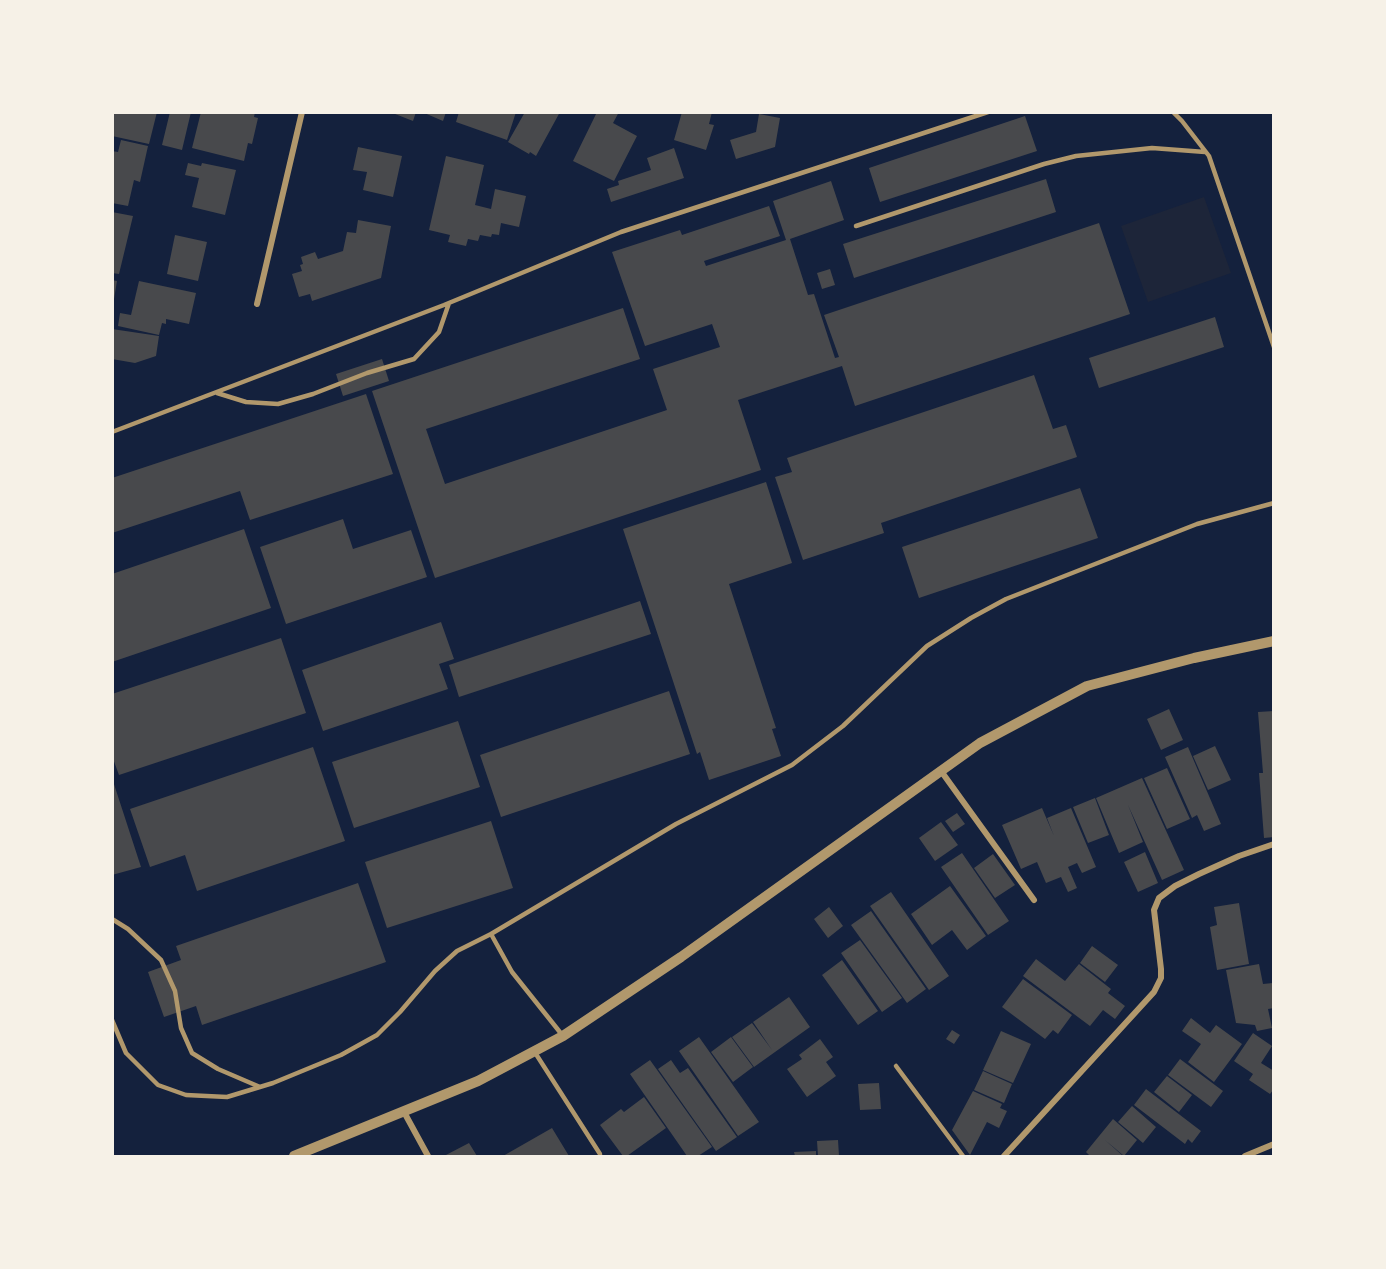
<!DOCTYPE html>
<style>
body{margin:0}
#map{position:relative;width:1386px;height:1269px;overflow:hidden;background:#14213d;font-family:"PT Sans",sans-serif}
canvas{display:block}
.frame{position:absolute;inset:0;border:114px solid #f6f1e7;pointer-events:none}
</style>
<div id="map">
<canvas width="1386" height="1269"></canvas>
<div class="frame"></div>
</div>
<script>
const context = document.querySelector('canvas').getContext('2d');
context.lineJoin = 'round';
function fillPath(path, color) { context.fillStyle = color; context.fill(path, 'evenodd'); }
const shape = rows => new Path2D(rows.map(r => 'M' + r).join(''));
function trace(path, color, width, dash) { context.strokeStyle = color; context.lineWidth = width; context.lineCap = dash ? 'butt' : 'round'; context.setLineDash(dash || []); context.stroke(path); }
const green = shape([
 [1204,197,1231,273,1148,302,1121,226]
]);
const building = shape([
 [112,112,157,112,149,144,112,136],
 [170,112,191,112,182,150,162,145],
 [201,112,255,112,254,117,258,118,252,144,248,143,244,161,192,148],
 [390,112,416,112,413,121],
 [422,112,446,112,443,121],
 [459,112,516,112,507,140,456,122],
 [525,112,560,112,536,156,530,152,529,154,508,142],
 [597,112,619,112,613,123,637,136,614,181,573,161],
 [682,112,712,112,709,124,714,125,706,150,674,140],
 [759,114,780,118,775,147,736,159,730,140,756,132],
 [1025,116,1037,151,880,202,869,168],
 [121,140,148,146,140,182,134,180,128,206,112,203,112,151,118,152],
 [358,147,402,156,393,197,363,190,367,172,353,170],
 [674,148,684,178,611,202,607,189,619,185,618,181,651,170,647,158],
 [446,156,484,165,475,205,491,209,495,189,526,196,519,227,501,223,499,235,492,234,491,237,480,235,478,241,468,239,466,246,448,242,450,235,429,230],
 [188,163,201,166,202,163,236,170,225,215,192,207,199,178,185,175],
 [1046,179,1056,212,854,278,843,244],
 [831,181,844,220,790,239,808,295,814,294,835,358,839,357,824,315,1099,223,1130,314,855,406,842,366,738,400,761,470,435,578,372,391,623,308,640,359,426,429,445,484,667,410,653,369,720,347,712,324,645,346,612,252,680,230,682,235,769,206,780,236,704,261,706,266,786,240,773,201],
 [112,212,133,216,119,274,112,273],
 [358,220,391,226,381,278,312,301,310,294,299,297,292,274,302,271,300,265,303,264,301,257,315,252,318,259,343,251,347,232,356,233],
 [175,235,207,242,198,281,167,274],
 [830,269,835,285,822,289,817,273],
 [112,280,117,281,114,299,112,299],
 [139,281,196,293,189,324,166,319,166,324,162,323,159,335,118,326,120,313,131,315],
 [1215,317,1224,347,1099,388,1089,358],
 [112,329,159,336,156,356,135,363,112,359],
 [382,359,389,381,343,396,336,374],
 [1034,375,1053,429,1066,425,1077,457,881,523,884,533,803,560,775,477,792,472,787,458],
 [366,394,393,474,250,520,240,491,112,533,112,478],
 [766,482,792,563,729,584,776,728,772,729,781,756,709,780,700,752,697,754,623,529],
 [1080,488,1098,538,919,598,902,547],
 [343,519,353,549,411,530,427,577,286,624,260,547],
 [244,529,271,608,112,662,112,574],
 [640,601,651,634,459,697,449,665],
 [441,622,454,659,439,664,448,689,323,731,302,670],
 [281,638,306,713,119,775,112,756,112,694],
 [669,691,690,754,501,817,480,755],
 [1169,709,1183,740,1161,750,1147,719],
 [1274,711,1274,837,1264,838,1259,773,1263,773,1258,712],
 [458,721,480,787,354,828,332,762],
 [1215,746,1231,780,1208,790,1193,756],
 [313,747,345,841,197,891,185,855,150,867,130,809],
 [1188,747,1221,824,1204,831,1197,815,1192,818,1165,757],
 [1167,768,1190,819,1167,829,1144,778],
 [112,778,141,867,112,875],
 [1142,778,1184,870,1162,880,1128,805,1143,842,1119,853,1096,798],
 [1095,798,1109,835,1088,843,1073,807],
 [1042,808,1054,836,1047,818,1071,808,1096,867,1082,873,1077,863,1068,867,1077,888,1068,892,1061,877,1046,883,1037,862,1021,869,1002,825],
 [957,813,965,824,953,832,945,821],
 [491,821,513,888,387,928,365,862],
 [941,822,958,845,935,861,919,838],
 [1145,852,1158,883,1138,892,1124,862],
 [962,853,1009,921,988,935,941,867],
 [993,854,1015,885,995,898,974,868],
 [358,883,386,962,202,1025,196,1006,164,1017,148,972,181,960,176,946],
 [950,886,986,936,967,950,952,930,932,945,911,914],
 [891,892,949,976,929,990,870,906],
 [1239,903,1249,964,1217,970,1210,927,1217,925,1214,907],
 [829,907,843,926,828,938,814,919],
 [871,911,926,989,907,1003,851,925],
 [860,940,902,998,882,1012,841,953],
 [1092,946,1118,965,1105,982,1080,963],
 [1036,959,1065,981,1079,964,1111,989,1108,993,1125,1006,1115,1019,1103,1010,1090,1026,1023,976],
 [842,960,878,1011,858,1025,822,975],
 [1259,964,1263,984,1273,983,1274,1008,1268,1009,1272,1028,1257,1031,1255,1025,1236,1023,1226,970],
 [1023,979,1072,1015,1058,1034,1053,1030,1045,1039,1002,1007],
 [789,997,810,1027,754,1067,732,1037,752,1023,772,1050,753,1022],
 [1191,1018,1210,1033,1216,1025,1242,1044,1214,1082,1188,1062,1201,1044,1182,1031],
 [952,1030,960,1035,954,1044,946,1039],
 [1001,1031,1031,1044,1013,1083,983,1070],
 [1253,1033,1272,1046,1261,1063,1274,1071,1274,1089,1270,1094,1249,1080,1253,1074,1234,1061],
 [699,1037,759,1122,738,1136,679,1051],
 [731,1037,753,1067,733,1082,711,1052],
 [820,1039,833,1057,826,1062,836,1076,807,1097,787,1069,802,1059,799,1055],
 [1180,1059,1223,1091,1211,1107,1168,1075],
 [650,1060,712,1147,698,1156,687,1156,630,1074],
 [671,1060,680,1073,688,1068,737,1137,716,1151,658,1069],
 [983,1071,1012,1084,1004,1103,974,1090],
 [1167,1076,1192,1095,1179,1112,1154,1092],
 [879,1083,881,1109,860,1110,858,1084],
 [1146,1089,1201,1131,1192,1143,1188,1139,1185,1144,1134,1105],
 [973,1091,1002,1104,1000,1108,1007,1111,999,1128,987,1122,970,1155,952,1130],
 [644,1097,666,1128,627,1156,623,1156,600,1125,621,1109,624,1112],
 [1132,1106,1156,1127,1143,1143,1118,1122],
 [1113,1119,1137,1140,1124,1156,1105,1140,1123,1156,1090,1156,1086,1152],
 [552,1128,569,1156,503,1156],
 [838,1140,839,1156,818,1156,817,1141],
 [469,1143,477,1156,444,1156],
 [816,1151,816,1156,795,1156,794,1152]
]);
const service = shape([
 [1173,112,1182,121,1209,156,1274,347],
 [856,226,1044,164,1076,156,1152,148,1205,152],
 [217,393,246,402,278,404,313,394,367,373,414,359,439,332,449,303],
 [112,432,444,305,621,232,988,112],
 [112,919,128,929,161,960,175,991,181,1028,192,1053,218,1069,260,1087],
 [112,1020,126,1053,158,1085,186,1095,227,1097,273,1083,341,1055,377,1035,400,1012,435,971,457,951,491,934],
 [563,1036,512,972,491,934,676,824,792,765,843,726,927,646,971,618,1006,599,1197,524,1274,503],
 [534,1051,600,1154],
 [896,1066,963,1156]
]);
const minor = shape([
 [257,304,302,112],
 [941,771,1034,900],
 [404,1112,428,1156],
 [1004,1156,1154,992,1161,978,1161,969,1154,910,1159,898,1175,886,1199,874,1239,856,1274,844],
 [1245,1156,1274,1144]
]);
const tertiary = shape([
 [294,1156,478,1081,563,1036,681,957,980,743,1087,686,1194,658,1274,641]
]);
fillPath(green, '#1d2539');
fillPath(building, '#48494c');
trace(service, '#b1986c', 4.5);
trace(minor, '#b1986c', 6);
trace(tertiary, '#b1986c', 10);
</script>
